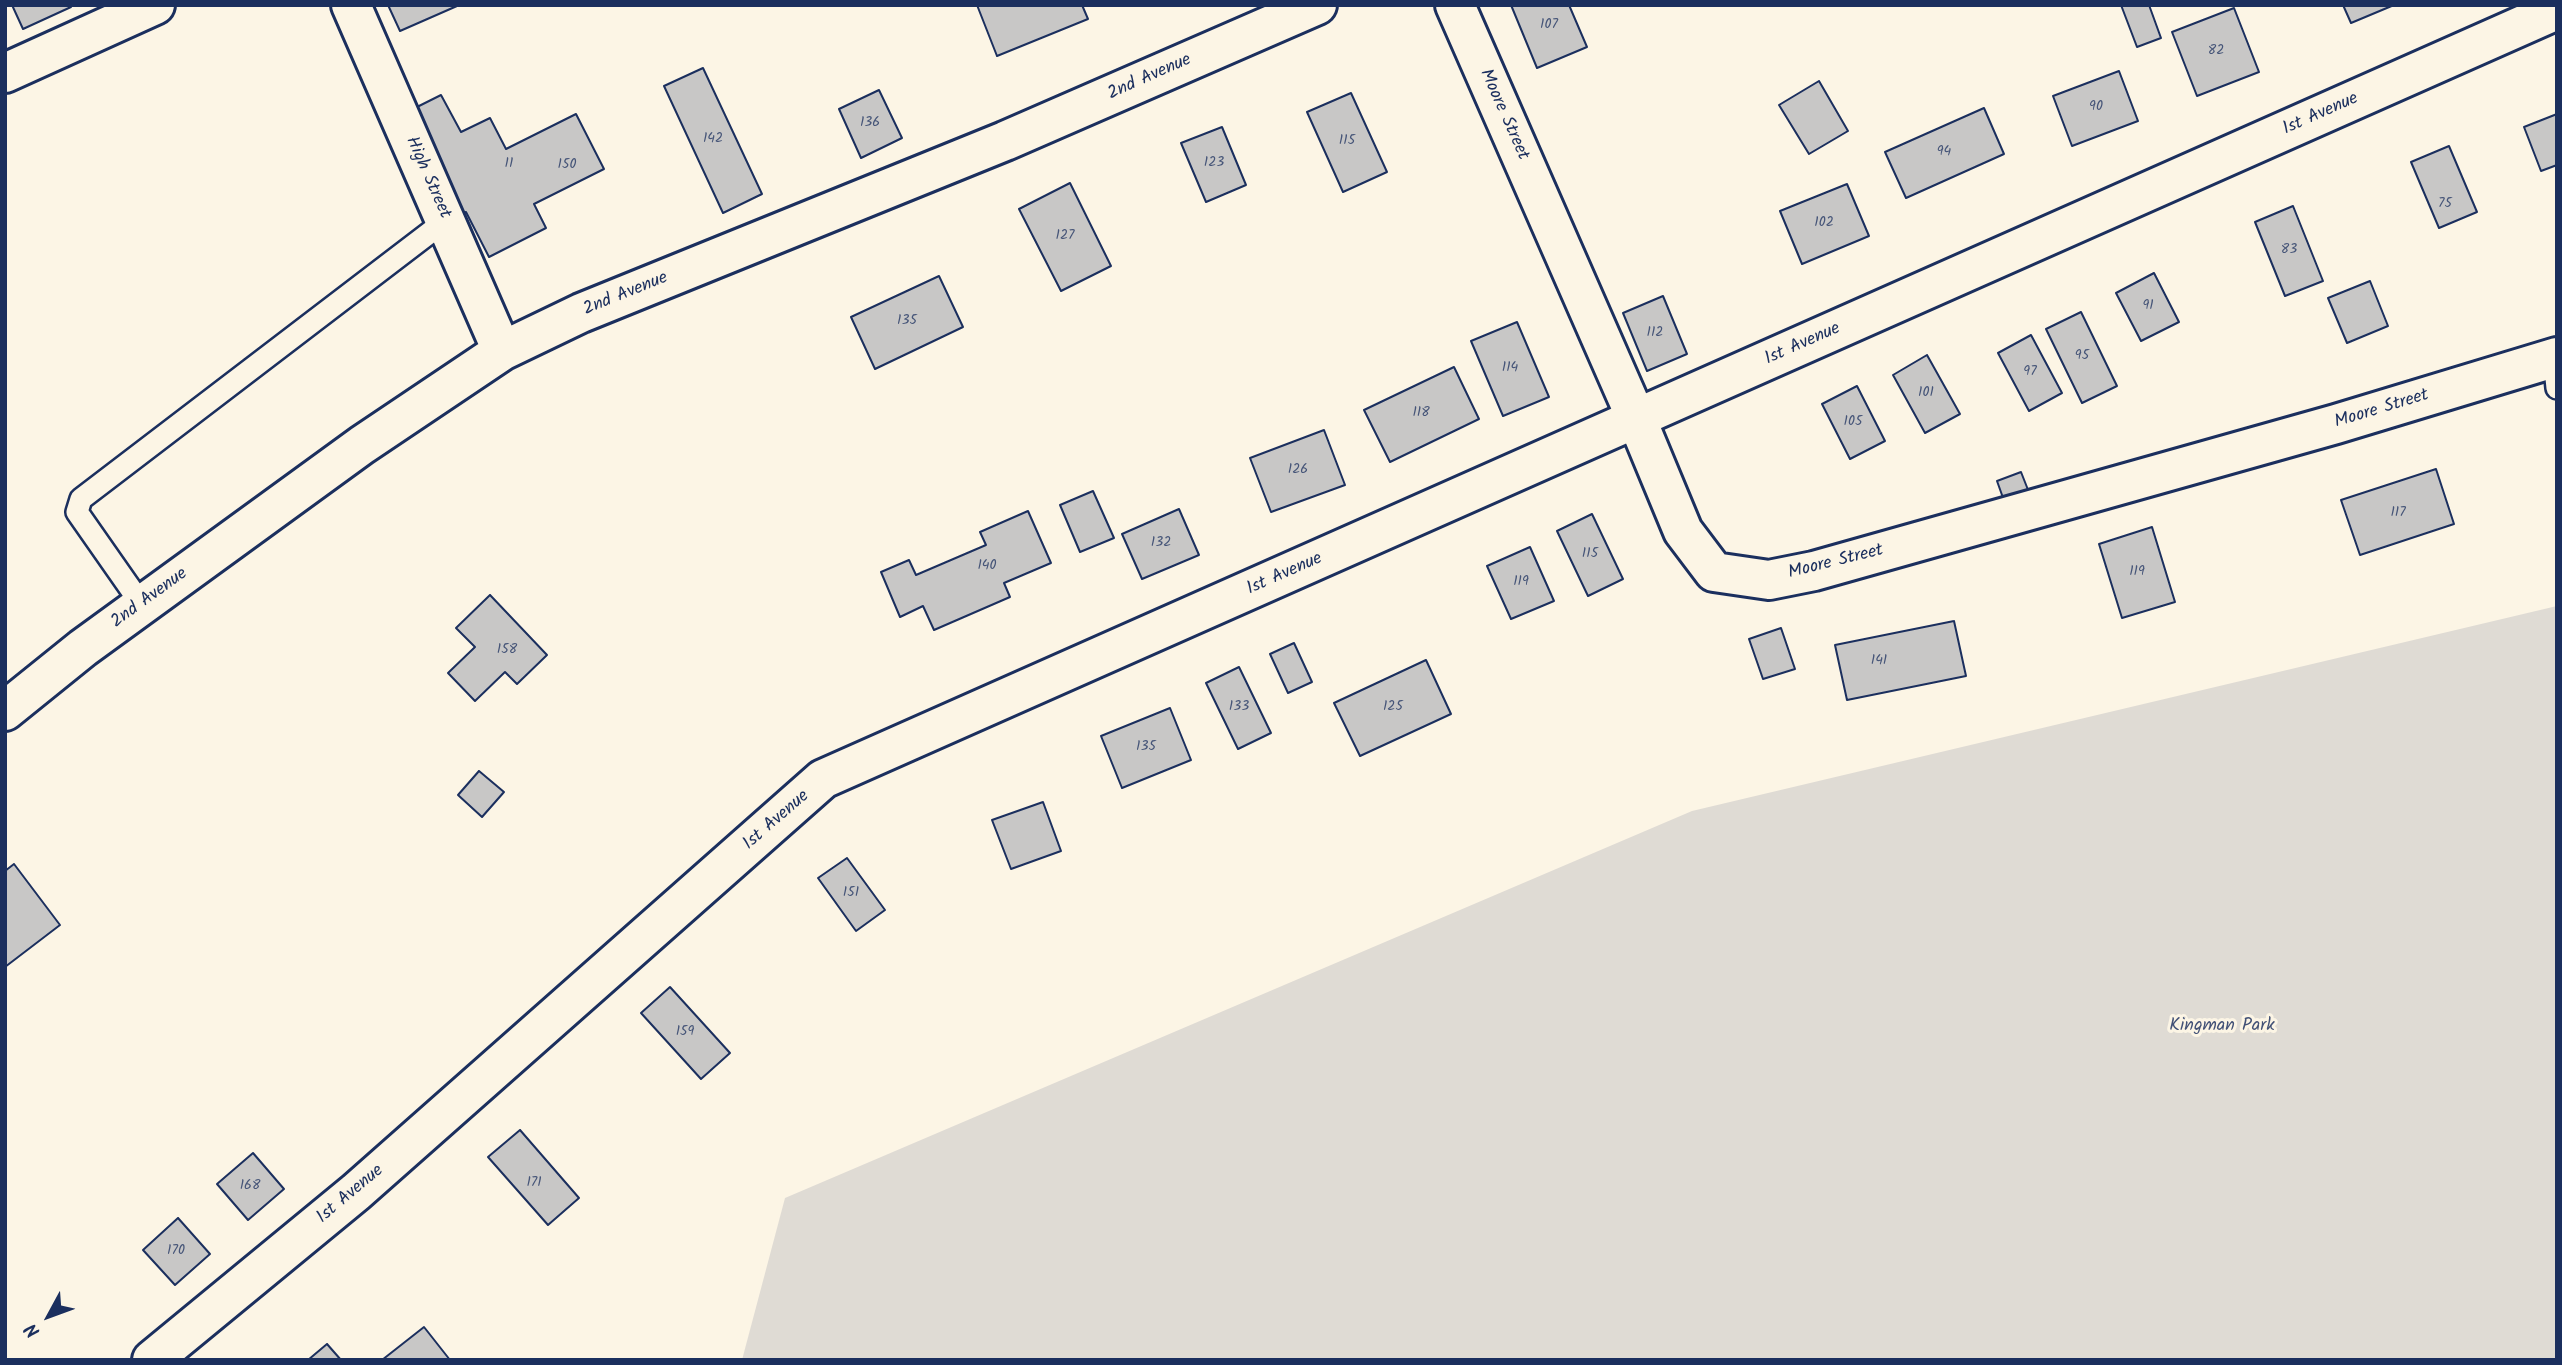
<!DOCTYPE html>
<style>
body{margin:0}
#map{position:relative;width:2562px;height:1365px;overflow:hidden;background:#fcf5e5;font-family:Kalam,sans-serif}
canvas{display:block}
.frame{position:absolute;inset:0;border:7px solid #1b2f5e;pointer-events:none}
.north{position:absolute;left:14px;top:1281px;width:70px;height:70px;-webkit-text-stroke:5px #fcf5e5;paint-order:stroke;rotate:229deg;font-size:19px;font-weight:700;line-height:28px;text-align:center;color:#1b2f5e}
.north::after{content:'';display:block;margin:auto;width:24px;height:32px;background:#1b2f5e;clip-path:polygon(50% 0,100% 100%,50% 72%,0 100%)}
</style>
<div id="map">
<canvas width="2562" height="1365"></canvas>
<div class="frame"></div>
<div class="north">N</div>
</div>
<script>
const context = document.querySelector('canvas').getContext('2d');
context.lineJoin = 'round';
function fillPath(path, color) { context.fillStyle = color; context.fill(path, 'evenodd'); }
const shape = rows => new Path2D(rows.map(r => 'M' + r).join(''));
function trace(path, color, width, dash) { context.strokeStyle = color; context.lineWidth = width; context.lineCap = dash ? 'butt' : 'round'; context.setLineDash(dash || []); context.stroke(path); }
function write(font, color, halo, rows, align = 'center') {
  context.font = font + ' Kalam,sans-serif'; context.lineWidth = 6; context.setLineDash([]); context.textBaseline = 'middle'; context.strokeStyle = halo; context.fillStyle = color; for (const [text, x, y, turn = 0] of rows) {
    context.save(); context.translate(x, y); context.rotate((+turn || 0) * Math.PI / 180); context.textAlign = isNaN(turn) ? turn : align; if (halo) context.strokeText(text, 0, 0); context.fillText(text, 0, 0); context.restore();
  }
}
const green = shape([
 [2557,606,2557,1360,742,1360,785,1198,1692,811]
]);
const building = shape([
 [12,5,70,5,71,7,23,29,12,5],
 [388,5,456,5,457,6,400,31,388,5],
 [977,5,1082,5,1088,19,997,56,977,5],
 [1511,5,1569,5,1587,47,1537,68,1511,5],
 [2121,5,2149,5,2161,38,2137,47,2121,5],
 [2343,5,2394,5,2351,23,2343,5],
 [2234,8,2259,72,2197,96,2172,32,2234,8],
 [703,68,762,194,723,213,664,86,703,68],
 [2119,71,2138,121,2072,146,2053,96,2119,71],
 [1819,81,1848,131,1809,154,1779,105,1819,81],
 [879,90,902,138,861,158,839,109,879,90],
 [1351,93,1387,172,1343,192,1307,112,1351,93],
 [441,95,461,132,490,118,506,149,576,114,604,169,534,204,546,228,489,257,466,212,453,218,418,149,432,142,415,108,441,95],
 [1984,108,2004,154,1906,198,1885,152,1984,108],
 [2557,114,2557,165,2541,171,2524,127,2557,114],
 [1222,127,1246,185,1206,202,1181,143,1222,127],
 [2449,146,2477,212,2439,228,2411,162,2449,146],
 [1070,183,1111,266,1061,291,1019,209,1070,183],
 [1847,184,1869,236,1802,264,1780,211,1847,184],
 [2293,206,2323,281,2285,296,2255,222,2293,206],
 [2154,273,2179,322,2141,341,2116,293,2154,273],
 [939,276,963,327,875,369,851,317,939,276],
 [2370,281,2388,326,2347,343,2328,298,2370,281],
 [1663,296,1687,354,1647,371,1623,313,1663,296],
 [2081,312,2117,386,2082,403,2046,329,2081,312],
 [1517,322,1549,397,1503,416,1471,341,1517,322],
 [2031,335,2062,393,2029,411,1998,353,2031,335],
 [1927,355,1960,414,1925,433,1893,375,1927,355],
 [1454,367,1479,419,1390,462,1364,410,1454,367],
 [1857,386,1885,441,1850,459,1822,404,1857,386],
 [1324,430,1345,485,1271,512,1250,458,1324,430],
 [2436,469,2454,524,2360,555,2341,500,2436,469],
 [2021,472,2032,500,2007,509,1997,481,2021,472],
 [1093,491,1114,538,1080,552,1060,505,1093,491],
 [1179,509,1199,555,1142,579,1122,534,1179,509],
 [1028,511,1051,563,1004,583,1010,597,934,630,923,606,900,617,881,572,909,560,916,575,986,545,980,532,1028,511],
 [1592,514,1623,579,1588,596,1557,531,1592,514],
 [2152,527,2175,602,2122,618,2099,544,2152,527],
 [1530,547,1554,601,1511,619,1487,566,1530,547],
 [490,595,547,655,517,684,505,672,475,701,448,673,475,647,456,628,490,595],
 [1954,621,1966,676,1847,700,1835,645,1954,621],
 [1781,628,1795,669,1763,679,1749,639,1781,628],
 [1294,643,1312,682,1288,693,1270,654,1294,643],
 [1426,660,1451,714,1360,756,1334,703,1426,660],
 [1239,667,1271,733,1238,749,1206,683,1239,667],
 [1170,708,1191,760,1122,788,1101,736,1170,708],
 [479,771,504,792,482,817,458,795,479,771],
 [1043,802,1061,851,1011,869,992,820,1043,802],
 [847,858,885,910,856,931,818,878,847,858],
 [14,864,60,925,5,967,5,871,14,864],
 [670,987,730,1053,701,1079,641,1013,670,987],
 [520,1130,579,1198,548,1225,488,1157,520,1130],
 [253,1153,284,1189,248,1220,217,1184,253,1153],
 [178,1218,210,1254,175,1285,143,1250,178,1218],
 [424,1327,450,1360,382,1360,424,1327],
 [327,1344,341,1360,308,1360,327,1344]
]);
const service = shape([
 [2554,358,2557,388],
 [142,605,77,512,81,499,445,221]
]);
const minor = shape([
 [351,5,502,351],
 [1455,5,1637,420,1683,531,1714,572,1769,580,1814,571,2336,424,2557,357],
 [5,73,155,5],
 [5,711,83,648,362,445,502,351,581,313,1005,141,1317,5]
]);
const tertiary = shape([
 [152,1360,356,1192,823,779,2557,10]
]);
const numberNames = [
 ["107",1549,26],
 ["82",2216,52],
 ["90",2096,108],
 ["136",870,124],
 ["142",713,140],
 ["115",1347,142],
 ["94",1944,153],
 ["123",1214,164],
 ["11",509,165],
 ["150",567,166],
 ["75",2445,205],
 ["102",1824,224],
 ["127",1065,237],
 ["83",2289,251],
 ["91",2148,307],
 ["135",907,322],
 ["112",1655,334],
 ["95",2082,357],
 ["114",1510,369],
 ["97",2030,373],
 ["101",1926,394],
 ["118",1421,414],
 ["105",1853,423],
 ["126",1298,471],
 ["117",2398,514],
 ["132",1161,544],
 ["115",1590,555],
 ["140",987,567],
 ["119",2137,573],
 ["119",1521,583],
 ["158",507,651],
 ["141",1879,662],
 ["133",1239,708],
 ["125",1393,708],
 ["135",1146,748],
 ["151",851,894],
 ["159",685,1033],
 ["171",534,1184],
 ["168",250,1187],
 ["170",176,1252]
];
const streetNames = [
 ["2nd Avenue",1150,78,-24],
 ["Moore Street",1503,115,66],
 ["1st Avenue",2321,115,-24],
 ["High Street",427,178,66],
 ["2nd Avenue",626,295,-22],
 ["1st Avenue",1803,345,-24],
 ["Moore Street",2382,410,-17],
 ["Moore Street",1836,563,-14],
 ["1st Avenue",1285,575,-24],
 ["2nd Avenue",150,599,-36],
 ["1st Avenue",777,821,-41],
 ["1st Avenue",351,1195,-40]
];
const parkNames = [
 ["Kingman Park",2222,1027]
];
fillPath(green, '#dfdbd4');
fillPath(building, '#c8c7c6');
trace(building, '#1b2f5e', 2);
trace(service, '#1b2f5e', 26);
trace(minor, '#1b2f5e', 44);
trace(tertiary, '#1b2f5e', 44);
trace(service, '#fcf5e5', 21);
trace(minor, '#fcf5e5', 38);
trace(tertiary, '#fcf5e5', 38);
write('14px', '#465578', null, numberNames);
write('18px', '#1b2f5e', '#fcf5e5', streetNames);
write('18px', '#425176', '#fcf5e5', parkNames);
</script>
